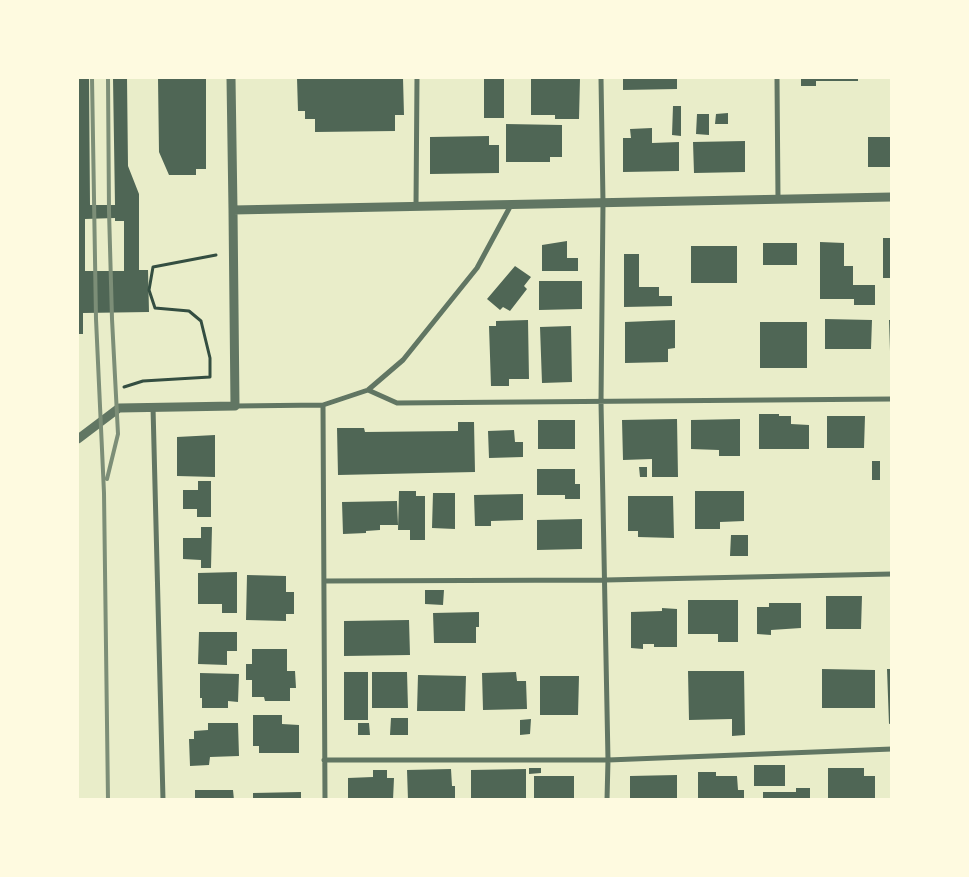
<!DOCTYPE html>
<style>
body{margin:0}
#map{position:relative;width:969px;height:877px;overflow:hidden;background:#e9edc9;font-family:"Work Sans",sans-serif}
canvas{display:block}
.frame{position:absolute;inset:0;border:79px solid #fefae0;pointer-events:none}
</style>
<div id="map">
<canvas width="969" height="877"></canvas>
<div class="frame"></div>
</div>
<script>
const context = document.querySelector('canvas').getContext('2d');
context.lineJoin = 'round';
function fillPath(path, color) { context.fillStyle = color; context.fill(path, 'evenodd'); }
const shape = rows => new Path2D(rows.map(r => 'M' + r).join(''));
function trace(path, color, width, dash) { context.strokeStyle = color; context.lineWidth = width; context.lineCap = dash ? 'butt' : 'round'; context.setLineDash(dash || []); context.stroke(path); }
const building = shape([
 [78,78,89,78,90,205,115,205,113,78,127,78,128,166,139,194,139,270,148,270,149,312,83,313,83,334,78,334],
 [115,218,115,221,124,221,124,271,85,271,85,219],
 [158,78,206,78,206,169,196,169,196,175,169,175,159,152],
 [297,78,403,78,404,115,395,115,395,131,315,132,315,119,305,119,305,111,298,111],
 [484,78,504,78,504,118,484,118],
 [531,78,580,78,579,119,555,119,555,115,531,115],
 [623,78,677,78,677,89,623,90],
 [801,78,858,78,858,81,816,81,816,86,801,86],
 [673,106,681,106,681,136,672,135],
 [728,113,728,124,715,124,716,114],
 [697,114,709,114,709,135,696,134],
 [506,124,562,125,562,157,550,157,550,162,506,162],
 [652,128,652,143,679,142,679,171,623,172,623,138,631,138,630,129],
 [489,136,489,145,499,145,499,173,430,174,430,137],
 [868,137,892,137,892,167,868,167],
 [745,141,745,172,694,173,693,142],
 [883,238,892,238,892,278,883,278],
 [567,241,567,258,578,258,578,271,542,271,542,245],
 [820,242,844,243,844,266,853,266,853,285,875,285,875,305,854,305,854,299,820,299],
 [763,243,797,243,797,265,763,265],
 [691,246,737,246,737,283,691,283],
 [624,254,639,254,639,287,659,287,659,296,672,296,672,306,624,307],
 [515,266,531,277,524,286,527,289,510,311,503,307,500,310,487,299],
 [539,281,582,281,582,309,539,310],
 [825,319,872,320,871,349,825,349],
 [528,320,529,379,509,379,509,386,491,386,489,326,496,326,496,321],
 [675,320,675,348,668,349,668,362,625,363,625,322],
 [889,320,892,320,892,351,890,351],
 [760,322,807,322,807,368,760,368],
 [571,326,572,382,542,383,540,327],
 [759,414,779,414,779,416,791,416,791,424,809,425,809,449,759,449],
 [827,416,865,416,864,448,827,448],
 [677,419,678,477,652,477,652,459,623,460,622,420],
 [740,419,740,456,719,456,719,450,691,449,691,420],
 [538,420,575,420,575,449,538,449],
 [458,422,474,422,475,472,338,475,337,428,364,428,365,432,458,431],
 [514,430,515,442,523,442,523,457,489,458,488,431],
 [215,435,215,477,177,476,177,437],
 [872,461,880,461,880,480,872,480],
 [639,467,647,467,647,477,640,477],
 [537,469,575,469,575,484,580,484,580,499,565,499,565,495,537,495],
 [198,481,211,481,211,517,197,517,197,509,183,509,183,490,198,490],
 [399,491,416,491,416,496,425,496,425,540,410,540,410,530,398,530],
 [695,491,744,491,744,521,720,522,720,529,695,529],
 [433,493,455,493,455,529,432,528],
 [523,494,523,520,491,521,491,526,475,526,474,495],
 [628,496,673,496,674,538,638,537,638,531,628,531],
 [397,501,398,525,380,525,380,530,366,531,366,533,343,534,342,502],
 [582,519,582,549,537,550,537,520],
 [201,527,212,527,211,568,201,568,201,560,183,559,183,538,201,538],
 [731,535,748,535,748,556,730,556],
 [237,572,237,613,222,613,222,604,198,604,198,573],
 [247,575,286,576,286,592,294,592,294,614,286,614,286,621,246,620],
 [425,590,444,590,443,605,425,604],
 [826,596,862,596,861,629,826,629],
 [688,600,738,600,738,642,718,642,718,634,688,634],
 [769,603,801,603,801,628,771,630,771,635,757,634,757,607,769,607],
 [662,608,677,609,677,647,654,647,654,644,643,644,643,649,631,648,631,612,662,611],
 [479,612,479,627,476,627,476,643,434,643,433,613],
 [409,620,410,655,344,656,344,621],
 [199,632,237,632,237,651,227,651,227,665,198,664],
 [252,649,287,649,287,671,295,671,296,688,290,688,290,701,265,701,264,697,252,697,252,680,246,680,246,664,252,664],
 [822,669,875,670,875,708,822,708],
 [887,669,892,669,892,723,889,724],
 [688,671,744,671,745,735,732,736,732,719,689,720],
 [344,672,368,672,368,720,344,720],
 [372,672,407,672,408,708,372,708],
 [516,672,517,681,526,681,527,709,483,710,482,673],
 [200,673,239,674,238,702,228,701,228,708,202,708,202,698,200,698],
 [418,675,466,676,465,711,417,711],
 [540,676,579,676,578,715,540,715],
 [253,715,282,715,282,724,299,725,299,753,259,753,259,746,253,746],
 [391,718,408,718,408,735,390,735],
 [531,719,530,734,520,735,520,720],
 [208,723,238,723,239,756,210,757,209,765,190,766,189,739,194,739,194,731,208,730],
 [358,723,369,723,370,735,358,735],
 [754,765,785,765,785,786,754,786],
 [529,768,541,768,541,773,529,774],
 [828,768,864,768,864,776,875,776,875,800,828,800],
 [451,769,452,786,455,786,455,800,408,800,407,770],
 [526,769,526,800,471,800,471,770],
 [373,770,387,770,387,778,394,778,393,800,348,800,348,778,373,777],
 [698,772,716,772,716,776,737,776,738,790,744,790,744,800,698,800],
 [677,775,677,800,630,800,630,776],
 [534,776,574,776,574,800,534,800],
 [796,788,810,788,810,800,763,800,763,792,796,792],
 [195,790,233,790,234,800,195,800],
 [301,792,301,800,253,800,253,793]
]);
const path = shape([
 [124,387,143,381,210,377,210,358,201,321,189,311,155,308,149,290,153,267,216,255]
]);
const minor = shape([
 [601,78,603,203,601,402,608,760,607,800],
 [777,78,778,199],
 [416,206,417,78],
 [368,390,397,403,892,399],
 [323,405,325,800],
 [235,406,323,405,368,390,403,360,477,268,511,205],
 [153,407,163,800],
 [324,581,605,580,892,574],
 [324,760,608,760,892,749]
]);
const tertiary = shape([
 [233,210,892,197],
 [78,439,119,408,235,406,233,210,231,78]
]);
const rail = shape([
 [92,78,96,319,104,493,108,800],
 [107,479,118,434,112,319,109,211,108,78]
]);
fillPath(building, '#4f6655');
trace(path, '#344e41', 3);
trace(minor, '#617663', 5);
trace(tertiary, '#617663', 9);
trace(rail, '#7c8e77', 4);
</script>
